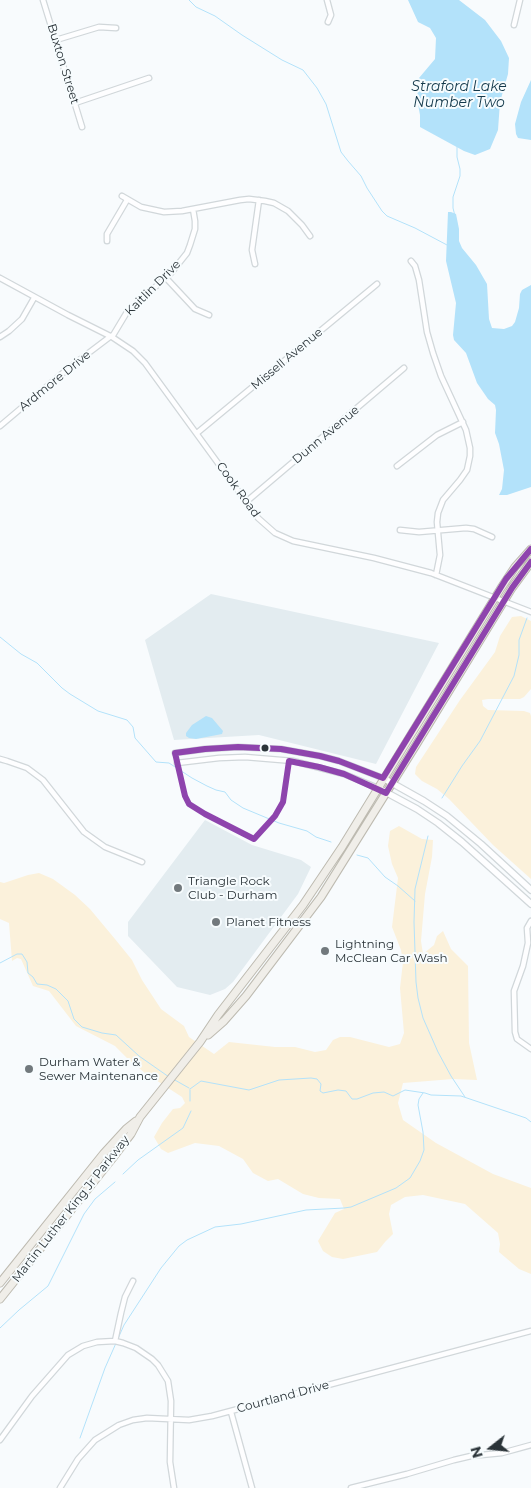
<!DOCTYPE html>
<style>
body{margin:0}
#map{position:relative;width:531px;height:1488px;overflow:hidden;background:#f8fbfd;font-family:Montserrat,sans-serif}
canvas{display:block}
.north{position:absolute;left:466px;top:1423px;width:50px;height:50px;-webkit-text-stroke:4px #f7fcfe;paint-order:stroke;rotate:254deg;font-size:14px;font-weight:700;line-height:20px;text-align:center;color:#2a3338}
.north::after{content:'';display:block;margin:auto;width:18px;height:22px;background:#2a3338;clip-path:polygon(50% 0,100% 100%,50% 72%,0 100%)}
</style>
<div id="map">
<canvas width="531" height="1488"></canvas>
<div class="north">N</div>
</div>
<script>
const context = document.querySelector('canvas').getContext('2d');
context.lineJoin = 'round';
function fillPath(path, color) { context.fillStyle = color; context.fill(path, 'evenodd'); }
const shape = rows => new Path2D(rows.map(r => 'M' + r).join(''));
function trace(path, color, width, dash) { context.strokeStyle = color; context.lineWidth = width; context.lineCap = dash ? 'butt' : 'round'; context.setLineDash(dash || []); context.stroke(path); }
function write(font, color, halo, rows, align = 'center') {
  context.font = font + ' Montserrat,sans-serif'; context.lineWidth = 4; context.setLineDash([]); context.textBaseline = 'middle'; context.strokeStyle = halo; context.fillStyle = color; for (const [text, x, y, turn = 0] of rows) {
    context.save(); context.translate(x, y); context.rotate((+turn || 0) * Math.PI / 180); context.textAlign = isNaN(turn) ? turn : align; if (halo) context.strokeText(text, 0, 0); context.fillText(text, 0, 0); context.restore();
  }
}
const built = shape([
 [211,594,439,643,376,764,259,735,174,740,145,640],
 [205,820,252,845,301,860,311,867,298,894,233,982,225,989,210,995,177,987,128,936,128,922]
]);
const green = shape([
 [521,616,531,621,531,689,524,697,520,699,488,699,482,700,483,706,488,710,524,711,530,713,531,716,531,879,493,845,449,799,437,789,422,781,415,774,416,767,460,700,495,652,500,636,512,617],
 [399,826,422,839,433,840,432,857,425,894,421,941,423,954,434,945,437,936,443,931,451,949,468,966,469,1043,477,1080,453,1079,403,1083,398,1103,403,1120,436,1143,493,1174,531,1188,531,1274,519,1269,499,1252,500,1244,498,1233,465,1204,423,1195,405,1197,391,1205,389,1214,393,1234,385,1242,377,1252,343,1259,332,1257,323,1251,318,1241,335,1213,344,1209,340,1199,319,1198,303,1194,278,1179,268,1181,253,1173,243,1159,219,1146,195,1143,168,1153,161,1149,154,1137,162,1123,169,1114,173,1109,180,1108,185,1103,182,1097,145,1073,128,1059,115,1046,76,1026,49,991,33,986,21,959,17,958,12,961,9,923,0,919,0,882,4,883,28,875,39,873,53,879,75,895,90,909,115,939,132,960,142,980,161,1009,184,1026,189,1037,214,1054,229,1042,275,1047,295,1047,315,1052,326,1050,333,1040,340,1037,350,1037,389,1047,400,1044,404,1033,400,988,403,962,401,950,392,927,398,878,392,864,388,846,390,831]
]);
const water = shape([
 [408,0,459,0,485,20,501,41,509,58,508,74,500,102,498,130,490,149,475,155,464,151,420,127,420,115,417,99,419,78,435,59,436,38,430,28,418,22],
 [531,80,531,140,518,138,516,134,515,124,521,102],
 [448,212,451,212,456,214,459,229,459,241,462,248,476,265,487,284,489,319,492,328,504,329,512,326,515,322,519,308,520,294,522,290,531,285,531,487,507,495,499,495,502,489,504,470,499,444,495,433,496,410,495,405,488,399,477,383,466,353,454,340,453,335,456,303,446,261],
 [206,716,212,718,223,731,222,734,196,739,189,738,186,736,186,733,192,725]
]);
const stream = shape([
 [189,0,196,7,215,16,242,35,282,60,303,70,317,88,326,104,341,152,348,161,361,176,367,188,382,211,387,216,415,228,447,245],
 [455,216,453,208,453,197,460,176,460,169,457,157,457,147],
 [0,637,21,654,37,663,62,688,70,694,98,711,127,720,133,727,135,738,156,762,169,763,192,778,207,786,216,790,225,792,231,800,243,808,279,823,307,831,316,837,331,842],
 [442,798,462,766,480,741,514,676,519,655,519,640,527,618],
 [428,836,415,889,414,922,416,982,418,998,423,1018,438,1052,451,1076,465,1097],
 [357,855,368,858,385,877,398,886,415,901],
 [0,963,17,954,22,954,27,962,28,973,33,977,37,984,47,985,56,989,68,1001,74,1019,82,1027,102,1033,116,1035,139,1056,169,1077],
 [173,1079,189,1088],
 [190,1089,201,1081,249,1090,279,1080,311,1078,317,1079,321,1084,320,1091,323,1093,338,1090,346,1091,352,1099,357,1099,373,1093,384,1092,393,1096,405,1090,425,1093,431,1095,461,1096,526,1118,531,1122],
 [190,1090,190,1101],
 [123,1174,138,1160,183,1128,191,1111],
 [0,1328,19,1310,48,1286,84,1214,95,1199,115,1182],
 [80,1438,105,1368,124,1325,161,1268,179,1246,187,1240,215,1227,241,1224,306,1210,344,1208,351,1207,396,1188,410,1178,420,1161,424,1150,423,1132,418,1105,419,1099,423,1093]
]);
const minor = shape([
 [43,0,82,127],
 [327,0,331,15,328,22],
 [514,25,520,0],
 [56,40,99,27,116,28],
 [75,103,149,78],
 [122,196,141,207,164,212,182,211,240,200,249,199,265,201,274,203,288,211,302,225,310,236],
 [107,241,107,234,127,200],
 [411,261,415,266,419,280,427,332,433,353,441,376,466,430,470,448,470,456,467,470,460,480,443,500,438,513,437,522,440,555,436,575],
 [255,264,252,250,259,200],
 [0,278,68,315,112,337,133,351,145,363,258,518,275,533,293,541,374,558,431,573,531,612],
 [166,278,195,309,209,315],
 [0,337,9,331,22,319,34,298],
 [112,337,127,312,171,273,187,253,190,245,195,229,195,221,193,209],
 [0,426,70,367,111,336],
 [197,433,377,284],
 [397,466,437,435,463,422],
 [246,502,404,368],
 [400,530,419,532,466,528,474,529,492,537],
 [175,753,205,749,238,747,281,749,320,756,339,761,383,778],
 [0,759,7,761,27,768,43,780,84,832,105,847,142,862],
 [177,763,219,758,245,757,293,761,344,774,378,788],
 [531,921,527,928,528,943,523,966,514,991,515,1032,517,1039,531,1049],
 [115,1341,121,1313,125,1297,133,1281],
 [231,1412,252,1488],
 [0,1440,32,1396,68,1355,83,1346,97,1342,115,1341,123,1343,136,1348,152,1359,158,1365,168,1381,171,1401,170,1462,174,1488],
 [60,1488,78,1459,95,1440,119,1425,133,1420,147,1418,189,1420,212,1416,531,1331],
 [351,1488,407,1474,454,1460,471,1456,502,1453,531,1445]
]);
const tertiary = shape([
 [383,778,424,801,447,816,481,844,531,890],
 [378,788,417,809,438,823,462,842,531,904]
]);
const primary = shape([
 [208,1035,224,1021,246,996,321,897,416,745,512,588,531,562],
 [0,1283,104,1153,126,1129,136,1121],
 [0,1299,112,1159,131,1134,140,1117,200,1042,218,1015,303,905,342,847,501,588,515,567,531,549]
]);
const bus1 = shape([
 [531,549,506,579,383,778,339,761,320,756,281,749,238,747,205,749,175,753,185,796,189,804,205,814,254,839,275,816,283,802,289,761,319,767,344,774,386,793,512,588,531,562]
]);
const markers = [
 [265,748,4.5,"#2a3338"],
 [178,888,5,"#72797d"],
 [216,922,5,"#72797d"],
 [325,951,5,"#72797d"],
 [29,1069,5,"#72797d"]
];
const streetNames = [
 ["Buxton Street",63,64,73],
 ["Kaitlin Drive",153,288,-45],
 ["Missell Avenue",287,359,-40],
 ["Ardmore Drive",55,381,-39],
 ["Dunn Avenue",326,435,-40],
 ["Cook Road",238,490,54],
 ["Martin Luther King Jr Parkway",71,1209,-52],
 ["Courtland Drive",283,1397,-15]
];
const poiNames = [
 ["Triangle Rock",188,881],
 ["Club - Durham",188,895],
 ["Planet Fitness",226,922],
 ["Lightning",335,944],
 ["McClean Car Wash",335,958],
 ["Durham Water &",39,1062],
 ["Sewer Maintenance",39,1076]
];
const waterNames = [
 ["Straford Lake",459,87],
 ["Number Two",459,103]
];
fillPath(built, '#e3ecf0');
fillPath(green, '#fbf1db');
fillPath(water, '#b3e2fa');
trace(stream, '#b3e2fa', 1);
trace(minor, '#d1d7da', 7);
trace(tertiary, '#d1d7da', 8);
trace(primary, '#bdbab0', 9);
trace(minor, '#fefeff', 4.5);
trace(tertiary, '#fefeff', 5.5);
trace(primary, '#f0eee9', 7);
trace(bus1, '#8e44ad', 6);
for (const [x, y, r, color] of markers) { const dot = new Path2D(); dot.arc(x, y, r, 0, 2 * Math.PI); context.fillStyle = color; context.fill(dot); trace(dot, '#f7fcfe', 2); }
write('12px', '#2a3338', '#f7fcfe', streetNames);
write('12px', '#2a3338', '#f7fcfe', poiNames, 'left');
write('italic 14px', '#13394b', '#f7fcfe', waterNames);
</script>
